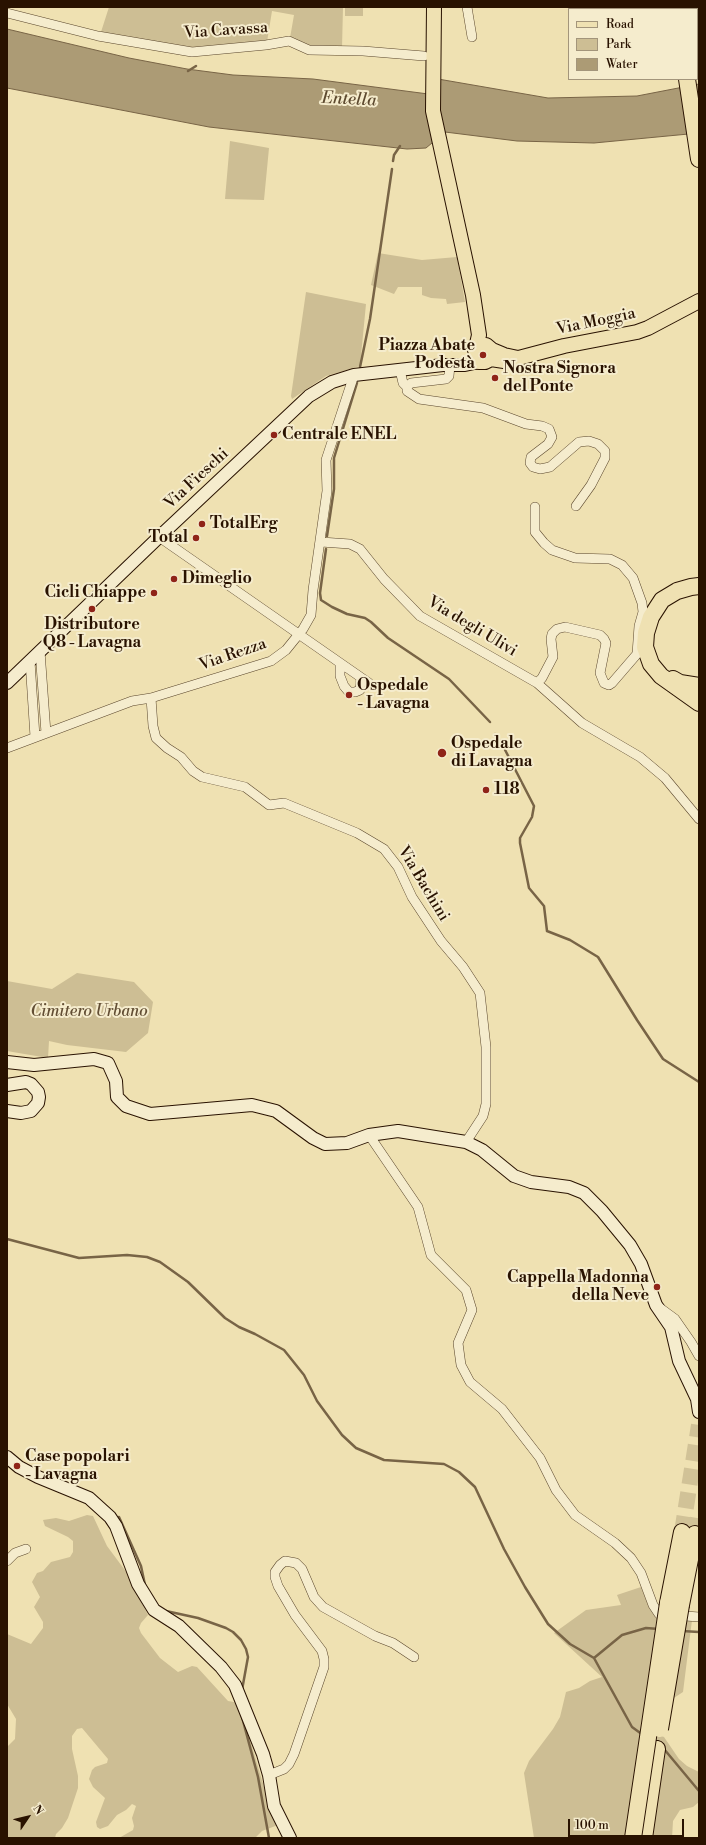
<!DOCTYPE html>
<meta charset="utf-8">
<style>
body{margin:0}
#map{position:relative;width:706px;height:1845px;overflow:hidden;background:#efe1b2;font-family:"Libre Bodoni",serif}
canvas{display:block}
.frame{position:absolute;inset:0;border:8px solid #291200;pointer-events:none}
.legend{position:absolute;left:568px;top:8px;width:130px;height:72px;box-sizing:border-box;background:#f5eccd;border:1px solid #a3957b;margin:0;padding:5px 7px;list-style:none;font-size:12px;color:#291200}
.legend li{display:flex;align-items:center;gap:8px;height:20px}
.legend b{width:20px;border:1px solid #a3957b}
.north{position:absolute;left:8px;top:1797px;width:40px;height:40px;-webkit-text-stroke:3px #f5eccd;paint-order:stroke;rotate:55deg;font-size:11px;font-weight:700;line-height:16px;text-align:center;color:#291200}
.north::after{content:'';display:block;margin:auto;width:14px;height:18px;background:#291200;clip-path:polygon(50% 0,100% 100%,50% 72%,0 100%)}
.scale{position:absolute;left:568px;top:1819px;width:116px;height:18px;box-sizing:border-box;border:2px solid #291200;border-top:0;padding-left:5px;font-size:12px;line-height:14px;white-space:nowrap;color:#291200;-webkit-text-stroke:3px #f5eccd;paint-order:stroke}
</style>
<div id="map">
<canvas width="706" height="1845"></canvas>
<div class="frame"></div>
<ul class="legend">
<li><b style="height:5px;background:#efe1b2"></b>Road</li>
<li><b style="height:11px;background:#cdbe94"></b>Park</li>
<li><b style="height:11px;background:#ac9b75"></b>Water</li>
</ul>
<div class="north">N</div>
<div class="scale">100 m</div>
</div>
<script>
const context = document.querySelector('canvas').getContext('2d');
context.lineJoin = 'round';
function fillPath(path, color) { context.fillStyle = color; context.fill(path, 'evenodd'); }
const shape = rows => new Path2D(rows.map(r => 'M' + r).join(''));
function trace(path, color, width, dash) { context.strokeStyle = color; context.lineWidth = width; context.lineCap = dash ? 'butt' : 'round'; context.setLineDash(dash || []); context.stroke(path); }
function write(font, color, halo, rows, align = 'center') {
  context.font = font + ' "Libre Bodoni",serif'; context.lineWidth = 4; context.setLineDash([]); context.textBaseline = 'middle'; context.strokeStyle = halo; context.fillStyle = color; for (const [text, x, y, turn = 0] of rows) {
    context.save(); context.translate(x, y); context.rotate((+turn || 0) * Math.PI / 180); context.textAlign = isNaN(turn) ? turn : align; if (halo) context.strokeText(text, 0, 0); context.fillText(text, 0, 0); context.restore();
  }
}
const green = shape([
 [109,7,343,7,342,48,306,47,290,38,294,15,272,11,267,42,191,48,101,32],
 [345,7,363,7,363,16,345,16],
 [230,141,269,148,264,200,225,199],
 [378,253,422,260,457,257,465,302,447,304,446,299,431,298,422,295,422,287,398,287,394,294,371,285],
 [306,292,366,304,360,366,326,376,292,399,291,396],
 [77,973,134,982,153,1002,148,1033,126,1052,67,1045,49,1041,48,1058,7,1051,7,981,52,989],
 [87,1515,93,1516,107,1546,127,1573,148,1615,141,1623,139,1628,141,1633,160,1658,178,1672,192,1666,197,1667,228,1701,234,1702,241,1710,267,1797,278,1825,262,1831,255,1838,119,1838,133,1830,134,1826,132,1818,136,1806,132,1804,126,1810,117,1815,108,1826,100,1829,97,1827,96,1822,105,1798,93,1787,89,1779,92,1770,95,1767,107,1763,108,1759,82,1728,77,1729,72,1736,72,1749,78,1776,78,1788,68,1818,62,1828,56,1834,55,1838,7,1838,7,1747,15,1739,16,1719,7,1704,7,1634,31,1644,43,1628,43,1622,34,1607,40,1597,32,1582,37,1573,43,1571,51,1562,70,1557,73,1552,73,1541,68,1537,45,1526,43,1520,56,1518,69,1521],
 [641,1587,648,1605,655,1615,692,1620,683,1692,657,1709,645,1728,664,1737,679,1759,687,1766,699,1772,699,1802,693,1807,680,1810,673,1821,672,1838,534,1838,524,1773,529,1761,553,1729,560,1717,566,1692,579,1688,590,1681,602,1677,554,1633,586,1610,621,1605,617,1595]
]);
const water = shape([
 [7,29,129,58,187,69,233,75,313,79,436,95,438,79,548,98,637,96,699,84,699,133,594,143,517,141,445,132,426,148,407,149,209,127,7,88,7,29]
]);
const stream = shape([
 [188,71,196,66],
 [393,161,394,155,400,146],
 [360,367,370,319,392,169],
 [327,536,334,489,334,458,357,383],
 [326,549,320,593,321,600,332,607,347,614,365,618,371,622,388,638,449,679,490,722],
 [495,734,502,744,534,806,532,817,520,838,520,843,529,888,544,906,547,931,570,940,598,957,637,1020,663,1059,699,1082],
 [7,1239,79,1258,127,1255,147,1257,160,1262,188,1282,225,1318,239,1327,255,1334,284,1350,304,1375,317,1401,342,1435,356,1448,384,1460,444,1464,459,1472,475,1487,504,1549,525,1587,548,1624,570,1644,594,1658,632,1727,643,1735],
 [119,1517,141,1566,145,1585],
 [166,1611,198,1618,226,1628,233,1632,241,1640,246,1649,248,1657,242,1690],
 [682,1631,699,1632],
 [594,1658,622,1635,646,1628,659,1629],
 [242,1717,258,1777,269,1838],
 [664,1749,699,1791]
]);
const highwayTunnel = shape([
 [682,1532,699,1425],
 [695,1534,699,1511]
]);
const street = shape([
 [467,7,472,37],
 [7,13,98,36,192,52,266,45,289,41,309,50,363,51,424,56],
 [400,370,403,383,407,387,407,391,419,399,483,408,526,424,542,426,549,429,552,437,548,444,531,457,530,463,533,467,540,469,550,467,579,442,589,441,598,444,605,451,605,458,591,485,576,506],
 [407,387,411,383,446,379,449,376,450,365],
 [535,507,535,532,544,543,552,550,575,558,610,559,622,565,633,578,642,603,643,612,639,626,637,654,612,683,609,685,604,683,600,673,606,643,604,639,600,635,565,627,557,629,552,634,551,639,553,657,542,678,537,683],
 [159,537,369,683],
 [321,542,350,544,360,549,384,579,420,616,537,683,582,723,640,757,665,778,699,819],
 [40,651,46,733],
 [30,661,35,737],
 [340,663,340,676,344,686,349,692,355,692,360,690,361,678],
 [151,698,153,726,156,738,167,748,181,757,193,771,202,777,245,787,269,805,284,803,357,833,384,849,398,867,412,897,441,941,463,967,480,993,486,1047,486,1104,483,1116,466,1142],
 [7,748,132,701,151,698,271,661,286,650,303,629,311,615,313,590,327,491,326,460,354,375],
 [369,1135,418,1207,431,1255,466,1290,472,1310,458,1343,461,1365,470,1382,502,1409,540,1458,556,1490,575,1515,615,1543,631,1558,641,1573,653,1605,659,1614,699,1617],
 [660,1308,675,1319,691,1342,699,1356],
 [7,1561,15,1553,26,1549],
 [269,1775,284,1769,289,1764,294,1754,324,1667,324,1659,322,1651,295,1615,278,1586,275,1577,275,1572,280,1565,285,1561,296,1563,302,1569,314,1597,323,1607,375,1636,393,1643,414,1657]
]);
const secondary = shape([
 [7,683,159,537,309,396,332,382,354,375,443,365,465,365,479,362],
 [7,1062,34,1065,94,1059,108,1063,116,1081,117,1097,126,1106,150,1114,252,1105,276,1111,313,1138,325,1144,347,1143,369,1135,398,1131,466,1142,482,1150,514,1176,531,1182,569,1187,584,1193,602,1211,630,1245,641,1264,656,1305,671,1327,679,1361,697,1399,699,1412],
 [7,1085,26,1082,31,1084,38,1092,39,1097,38,1103,31,1111,21,1113,7,1111],
 [7,1457,19,1467,38,1477,89,1498,110,1517,116,1526,138,1584,154,1610,179,1626,221,1667,235,1685,263,1754,269,1775,274,1806,290,1838]
]);
const primary = shape([
 [434,7,433,111,473,295,479,335,476,348],
 [518,358,504,355,492,350,486,345,479,346,475,350,479,362,485,362,491,359,504,361,511,360,564,346,637,332,648,328,699,301]
]);
const highway = shape([
 [677,7,678,9],
 [687,79,699,159],
 [699,586,691,587,677,591,662,600,651,617,646,633,645,647,651,664,661,676,699,703],
 [673,679,680,683,699,686],
 [668,1603,682,1532],
 [681,1605,695,1534],
 [644,1838,657,1749]
]);
const highwayBridge = shape([
 [660,1729,681,1605],
 [633,1838,668,1603]
]);
const markers = [
 [483,355,4,"#8f2418"],
 [495,378,4,"#8f2418"],
 [274,435,4,"#8f2418"],
 [202,524,4,"#8f2418"],
 [196,538,4,"#8f2418"],
 [174,579,4,"#8f2418"],
 [154,593,4,"#8f2418"],
 [92,609,4,"#8f2418"],
 [349,695,4,"#8f2418"],
 [442,753,5,"#8f2418"],
 [486,790,4,"#8f2418"],
 [657,1287,4,"#8f2418"],
 [17,1466,4,"#8f2418"]
];
const streetNames = [
 ["Via Cavassa",226,31,-4],
 ["Via Moggia",596,322,-12],
 ["Via Fieschi",197,479,-43],
 ["Via degli Ulivi",472,627,31],
 ["Via Rezza",233,655,-19],
 ["Via Bachini",423,884,59]
];
const poiNames = [
 ["Piazza Abate",475,346,"right"],
 ["Podestà",475,364,"right"],
 ["Nostra Signora",503,369],
 ["del Ponte",503,387],
 ["Centrale ENEL",282,435],
 ["TotalErg",210,524],
 ["Total",188,538,"right"],
 ["Dimeglio",182,579],
 ["Cicli Chiappe",146,593,"right"],
 ["Distributore",92,625,"center"],
 ["Q8 - Lavagna",92,643,"center"],
 ["Ospedale",357,686],
 ["- Lavagna",357,704],
 ["Ospedale",451,744],
 ["di Lavagna",451,762],
 ["118",494,790],
 ["Cappella Madonna",649,1278,"right"],
 ["della Neve",649,1296,"right"],
 ["Case popolari",25,1457],
 ["- Lavagna",25,1475]
];
const parkNames = [
 ["Cimitero Urbano",89,1012]
];
const waterNames = [
 ["Entella",349,100,3]
];
fillPath(green, '#cdbe94');
fillPath(water, '#ac9b75');
trace(water, '#786446', 1);
trace(stream, '#786446', 2.5);
trace(highwayTunnel, '#d1c297', 16, [16, 8]);
trace(street, '#5a462c', 10);
trace(secondary, '#291200', 14);
trace(primary, '#291200', 16);
trace(highway, '#291200', 18);
trace(street, '#f5eccd', 9);
trace(secondary, '#f5eccd', 12);
trace(primary, '#efe1b2', 14);
trace(highway, '#efe1b2', 16);
trace(highwayBridge, '#291200', 18, []);
trace(highwayBridge, '#efe1b2', 16);
for (const [x, y, r, color] of markers) { const dot = new Path2D(); dot.arc(x, y, r, 0, 2 * Math.PI); context.fillStyle = color; context.fill(dot); trace(dot, '#f5eccd', 1.5); }
write('16px', '#291200', '#f5eccd', streetNames);
write('bold 16px', '#291200', '#f5eccd', poiNames, 'left');
write('italic 16px', '#624e34', '#f5eccd', parkNames);
write('italic 17px', '#5d492f', '#f5eccd', waterNames);
</script>
